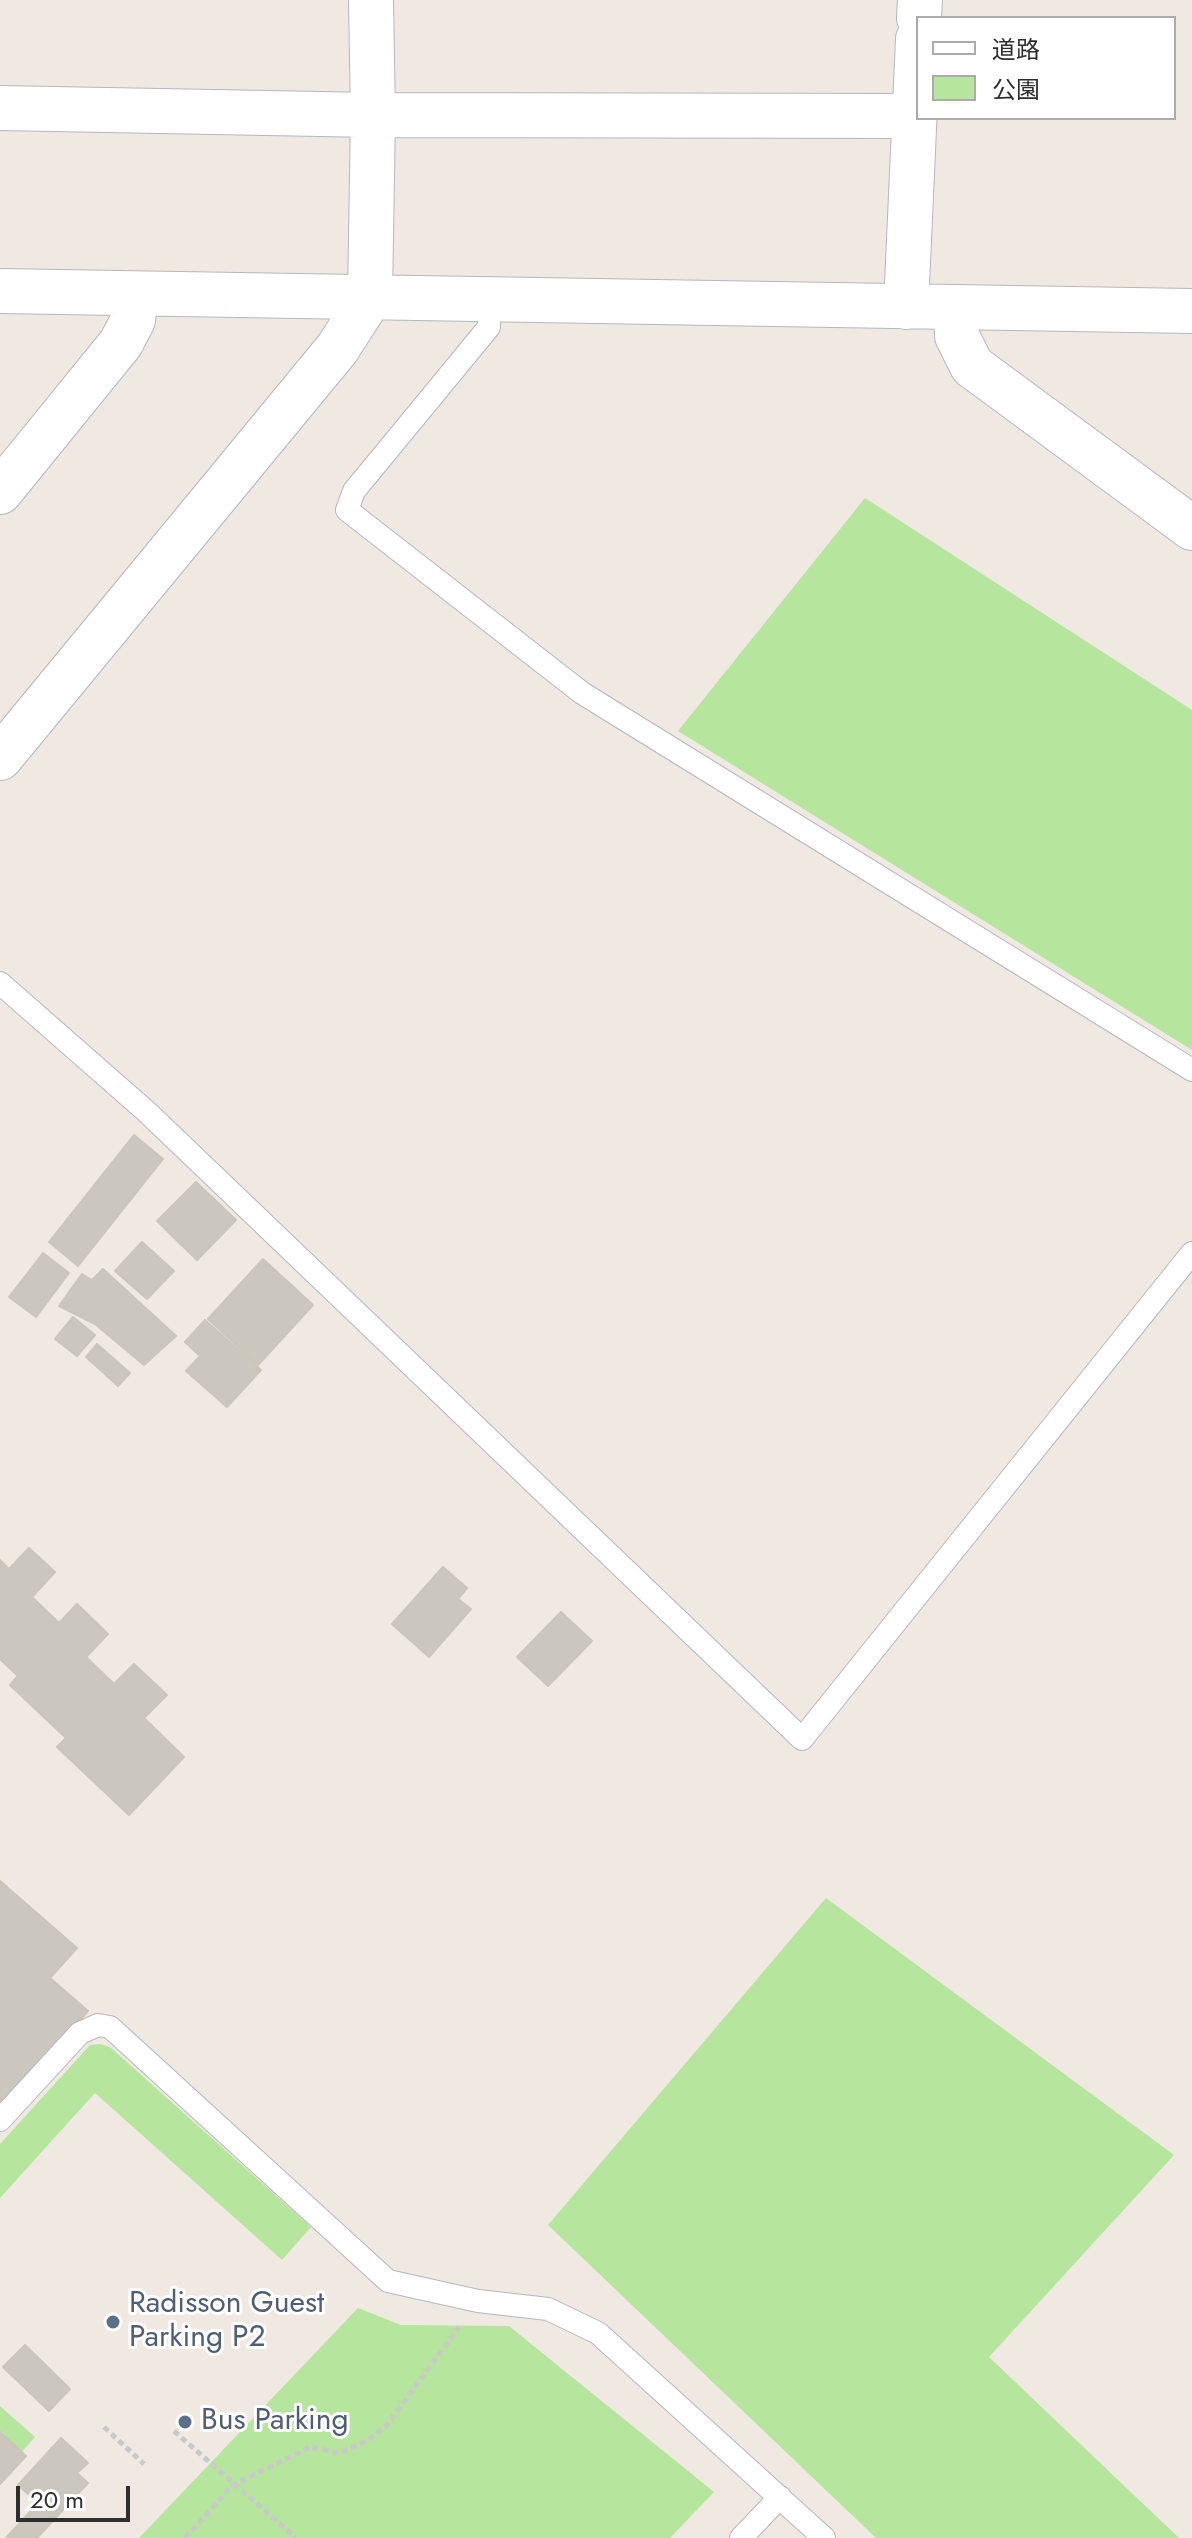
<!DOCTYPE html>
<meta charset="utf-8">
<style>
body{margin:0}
#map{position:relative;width:1192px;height:2538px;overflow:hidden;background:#efe9e1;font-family:Jost,"Noto Sans JP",sans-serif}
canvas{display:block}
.legend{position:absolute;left:916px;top:16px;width:260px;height:104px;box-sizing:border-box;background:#fff;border:2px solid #ababab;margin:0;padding:10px 14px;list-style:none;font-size:24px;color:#2e2e2e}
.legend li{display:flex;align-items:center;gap:16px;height:40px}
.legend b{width:40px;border:2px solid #ababab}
.scale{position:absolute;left:16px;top:2486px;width:114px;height:36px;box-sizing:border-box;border:4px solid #2e2e2e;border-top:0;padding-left:10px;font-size:24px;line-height:28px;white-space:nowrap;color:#2e2e2e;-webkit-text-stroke:6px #fff;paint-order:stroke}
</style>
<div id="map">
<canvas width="1192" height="2538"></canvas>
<ul class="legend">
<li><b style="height:10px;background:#fff"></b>道路</li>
<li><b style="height:22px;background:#b6e59e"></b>公園</li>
</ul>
<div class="scale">20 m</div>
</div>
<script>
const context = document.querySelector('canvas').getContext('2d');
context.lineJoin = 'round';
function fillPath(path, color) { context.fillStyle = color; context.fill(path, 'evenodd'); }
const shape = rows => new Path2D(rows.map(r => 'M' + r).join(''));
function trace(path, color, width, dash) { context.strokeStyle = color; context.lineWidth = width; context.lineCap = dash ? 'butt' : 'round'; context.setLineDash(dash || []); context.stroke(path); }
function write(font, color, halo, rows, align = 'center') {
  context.font = font + ' Jost,sans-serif'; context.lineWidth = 6; context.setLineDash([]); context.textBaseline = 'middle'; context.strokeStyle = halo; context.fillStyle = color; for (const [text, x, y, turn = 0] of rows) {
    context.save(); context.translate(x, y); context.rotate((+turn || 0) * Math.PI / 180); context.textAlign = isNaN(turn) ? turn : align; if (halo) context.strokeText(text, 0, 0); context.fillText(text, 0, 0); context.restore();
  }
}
const green = shape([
 [865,498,1192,710,1192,1050,678,731],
 [826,1898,1174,2155,989,2357,1179,2538,876,2538,548,2225],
 [100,2044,110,2047,311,2227,282,2260,95,2093,0,2198,0,2144,90,2045],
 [358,2308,401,2325,509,2326,714,2492,670,2538,139,2538],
 [0,2406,35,2437,0,2476]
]);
const building = shape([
 [134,1135,163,1159,78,1266,49,1242,134,1135],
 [196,1182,236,1220,197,1260,157,1221,196,1182],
 [142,1242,174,1271,147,1299,115,1271,142,1242],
 [43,1253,69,1273,36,1317,9,1297,43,1253],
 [263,1259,313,1305,258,1365,208,1319,263,1259],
 [103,1269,176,1336,144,1365,95,1324,59,1306,82,1274,92,1280,103,1269],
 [73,1317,95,1335,77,1356,55,1339,73,1317],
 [205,1320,261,1370,227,1407,186,1371,200,1356,185,1342,205,1320],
 [97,1344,130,1373,118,1386,86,1357,97,1344],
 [29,1548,55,1572,32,1597,59,1623,77,1604,108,1634,86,1657,114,1684,134,1664,167,1695,144,1718,184,1757,129,1815,57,1747,66,1738,10,1685,18,1676,0,1659,0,1560,9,1569,29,1548],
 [443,1567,467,1588,458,1599,471,1609,429,1657,392,1624,443,1567],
 [561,1612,592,1641,548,1686,517,1657,561,1612],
 [0,1881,77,1948,50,1978,88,2011,0,2111,0,1881],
 [25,2345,70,2389,49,2411,3,2367,25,2345],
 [0,2432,26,2456,0,2484,0,2432],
 [61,2438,88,2463,77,2473,88,2483,37,2538,6,2538,38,2503,18,2485,61,2438]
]);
const path = shape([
 [104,2427,144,2464],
 [174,2431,296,2538],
 [185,2538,233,2485,310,2447,339,2453,367,2441,386,2426,459,2327]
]);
const service = shape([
 [490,299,489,327,354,491,347,510,582,693,1192,1070],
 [0,983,147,1112,802,1739,1192,1253],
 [0,2120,80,2033,98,2025,110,2027,388,2281,478,2301,548,2309,598,2333,824,2538],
 [741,2538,780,2497]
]);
const minor = shape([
 [919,18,920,0],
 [0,108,373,115,914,116],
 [0,291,1192,311],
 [906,307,918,39],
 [956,307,957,336,972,366,1192,528],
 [0,492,121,343,133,320,136,294],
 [0,758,337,349,370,298,373,115,371,0]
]);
const markers = [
 [113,2322,8,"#5c6f8a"],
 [185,2422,8,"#5c6f8a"]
];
const serviceNames = [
 ["Radisson Guest",129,2305],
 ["Parking P2",129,2339],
 ["Bus Parking",201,2422]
];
fillPath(green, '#b6e59e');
fillPath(building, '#cbc7bf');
trace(building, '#cbc5ba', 2);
trace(service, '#b4b7c1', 24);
trace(minor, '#b4b7c1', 46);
trace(path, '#c9c9c9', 5, [6, 4]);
trace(service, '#fff', 22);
trace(minor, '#fff', 44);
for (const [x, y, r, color] of markers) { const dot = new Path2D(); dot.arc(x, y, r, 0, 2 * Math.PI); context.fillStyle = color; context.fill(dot); trace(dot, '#fff', 3); }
write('30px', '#4e5e75', '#fff', serviceNames, 'left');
</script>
